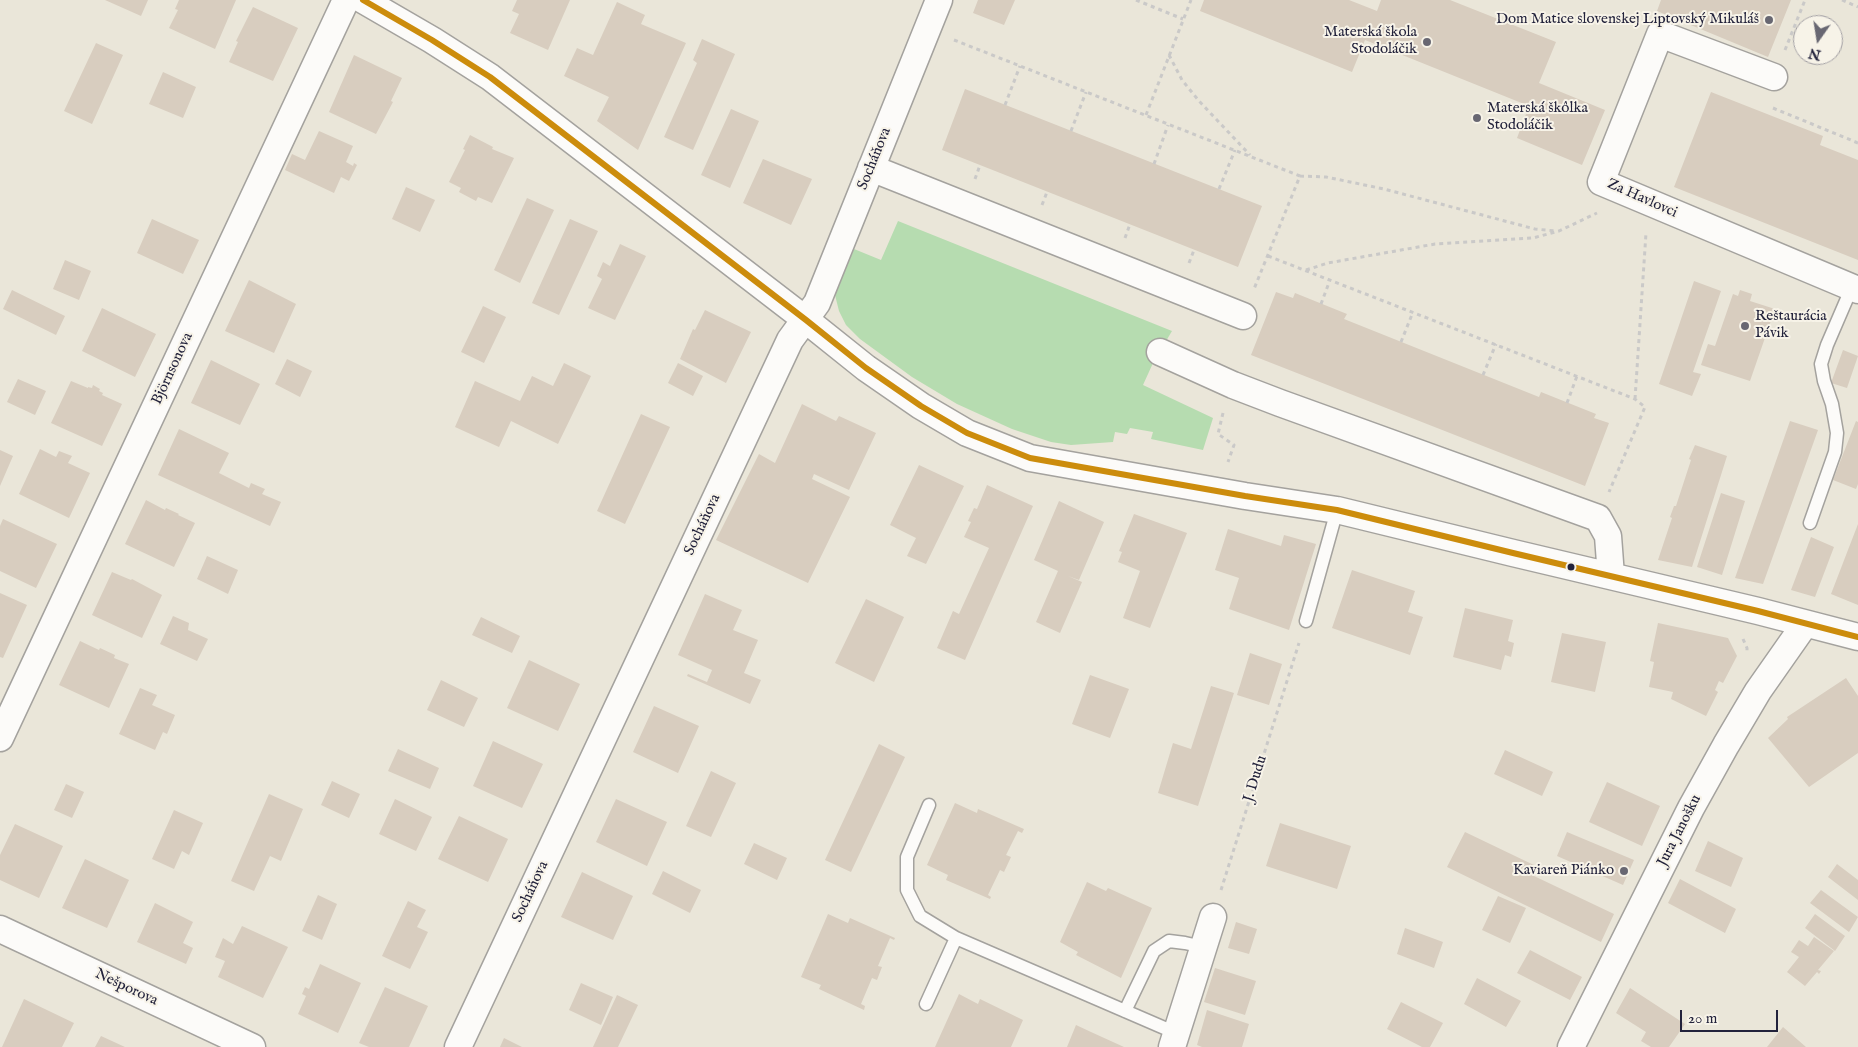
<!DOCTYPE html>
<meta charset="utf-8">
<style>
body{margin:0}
#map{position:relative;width:1858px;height:1047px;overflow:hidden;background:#eae6d9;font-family:"IM FELL English",serif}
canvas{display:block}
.north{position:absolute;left:1793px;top:15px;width:50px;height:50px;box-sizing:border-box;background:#f7f3e8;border:1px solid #a29fa3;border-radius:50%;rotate:193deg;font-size:14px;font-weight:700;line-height:20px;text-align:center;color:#22223b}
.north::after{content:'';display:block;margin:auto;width:18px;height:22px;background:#686772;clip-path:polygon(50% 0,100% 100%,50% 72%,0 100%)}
.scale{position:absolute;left:1680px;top:1010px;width:98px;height:22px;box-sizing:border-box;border:2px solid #22223b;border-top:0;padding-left:6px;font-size:15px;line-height:18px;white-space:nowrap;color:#22223b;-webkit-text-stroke:4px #f7f3e8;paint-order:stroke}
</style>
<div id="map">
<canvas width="1858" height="1047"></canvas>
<div class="north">N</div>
<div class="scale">20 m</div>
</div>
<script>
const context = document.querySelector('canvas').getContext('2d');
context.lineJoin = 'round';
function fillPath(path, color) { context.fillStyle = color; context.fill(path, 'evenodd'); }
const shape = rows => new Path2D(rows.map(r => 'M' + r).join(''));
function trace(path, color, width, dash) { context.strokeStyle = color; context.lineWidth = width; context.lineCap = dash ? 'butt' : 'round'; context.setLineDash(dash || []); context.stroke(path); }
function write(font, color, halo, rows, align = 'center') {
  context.font = font + ' "IM FELL English",serif'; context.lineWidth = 4; context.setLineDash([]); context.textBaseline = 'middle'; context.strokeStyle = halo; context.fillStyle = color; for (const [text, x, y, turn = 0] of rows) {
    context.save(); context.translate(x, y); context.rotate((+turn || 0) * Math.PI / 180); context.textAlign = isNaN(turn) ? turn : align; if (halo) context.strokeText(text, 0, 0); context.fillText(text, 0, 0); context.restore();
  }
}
const green = shape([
 [898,221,1172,331,1153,363,1143,385,1213,418,1203,450,1151,439,1153,432,1130,428,1127,434,1115,432,1113,442,1071,445,1051,442,1012,429,957,404,912,377,860,339,846,325,839,311,835,295,854,249,881,260]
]);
const building = shape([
 [105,0,148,0,141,16],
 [179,0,236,0,215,49,169,28,178,10,175,9],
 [517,0,570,0,548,50,510,33,519,14,512,11],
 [978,0,1015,0,1004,25,973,13],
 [1204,0,1349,0,1377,11,1381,0,1450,0,1556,42,1539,83,1605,110,1582,165,1517,138,1529,106,1365,40,1352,72,1200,11],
 [1661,0,1791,0,1768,57,1657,11],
 [617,2,645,15,641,24,686,43,638,150,597,121,609,97,564,76,577,48,593,55],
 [253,7,298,28,273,81,229,62,238,42,236,41],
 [702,39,735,54,693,150,664,137,697,63,693,60],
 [96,43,123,55,92,124,64,111],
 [354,55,402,78,391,101,393,102,376,134,329,112],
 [163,72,196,87,183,118,149,104],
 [965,89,1262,206,1238,267,942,150],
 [1711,92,1823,136,1820,145,1858,160,1858,260,1674,187],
 [731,109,759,121,730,188,701,175],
 [319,131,353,146,346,162,353,166,354,163,357,165,349,181,341,177,334,193,285,170,292,154,305,160],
 [470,135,493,147,492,149,514,158,492,203,478,197,476,201,459,192,461,188,449,182,465,150,463,149],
 [763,159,812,179,791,225,743,203],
 [406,187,435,200,420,232,392,219],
 [527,198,554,210,520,283,494,270],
 [152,219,199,240,183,274,137,253],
 [570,219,598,231,559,315,532,303],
 [620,244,646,256,615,320,588,308,602,279,597,276,603,262,610,266],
 [65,260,91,271,79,300,53,289],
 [249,280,296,304,274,353,225,331],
 [1694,281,1721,291,1693,372,1701,374,1692,396,1659,384],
 [12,290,65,316,56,335,3,309],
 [1740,290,1752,294,1750,301,1775,309,1750,381,1701,365,1708,344,1715,346,1733,294,1738,296],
 [1276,292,1293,298,1295,293,1347,314,1344,319,1539,397,1541,392,1596,414,1594,418,1609,423,1585,486,1251,355],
 [483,306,506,317,484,363,461,352],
 [102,308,156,334,135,377,82,351],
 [705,310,751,332,726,383,680,359,693,329,695,330],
 [1843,350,1858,356,1847,388,1831,383],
 [287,359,312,371,300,397,275,384],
 [211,360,260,384,240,425,191,403],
 [564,363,591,376,558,444,511,421,499,447,455,427,475,381,520,401,532,376,553,386],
 [678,363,703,376,693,396,668,383],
 [18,379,46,391,35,415,7,402],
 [71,381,88,388,88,387,92,388,93,385,100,389,99,391,103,393,102,395,122,404,102,446,51,423],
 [802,404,836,421,839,416,876,433,849,490,814,474,812,479,850,497,808,583,716,540,759,454,775,463],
 [641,414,670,427,625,524,597,511],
 [1790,421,1818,430,1763,584,1735,578],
 [1856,421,1858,422,1858,484,1856,489,1833,480],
 [179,429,229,453,219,473,249,488,251,483,265,489,262,494,281,502,270,526,158,475],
 [1695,445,1727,456,1692,567,1658,560,1672,518,1670,517,1674,506,1676,506,1691,460,1689,459],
 [40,449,56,457,59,451,72,456,68,463,90,473,69,518,19,494],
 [0,450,13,456,0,486],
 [919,465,964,486,926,564,907,556,916,538,890,525],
 [987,485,1033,506,965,660,937,648,953,611,959,614,989,548,964,537,971,522,968,521,974,508,977,509],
 [1721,493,1745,501,1722,575,1697,567],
 [146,500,165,510,166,508,179,514,178,515,195,523,174,567,125,544],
 [1059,501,1104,522,1079,580,1068,576,1082,582,1060,633,1036,622,1058,571,1034,560],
 [1134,514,1187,533,1150,628,1123,618,1140,571,1118,562,1122,552,1119,551],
 [3,519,57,544,36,588,0,571,0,526],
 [1858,524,1858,605,1831,594],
 [1228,529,1281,546,1284,535,1316,544,1289,630,1229,609,1239,578,1215,570],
 [1811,537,1834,547,1815,597,1791,590],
 [207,556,238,570,228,594,197,579],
 [1352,570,1415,591,1408,612,1423,617,1410,655,1332,628],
 [112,572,131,580,132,579,162,595,142,638,92,615],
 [0,593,27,605,3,658,0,657],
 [705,594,742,610,733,630,758,640,744,673,761,680,750,704,687,676,688,674,707,682,712,670,678,655],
 [866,599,904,617,874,682,835,663],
 [1465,608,1513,620,1508,641,1514,643,1511,657,1505,655,1501,670,1453,657],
 [173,616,189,623,188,630,208,639,197,661,160,644],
 [481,617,520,636,512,653,472,635],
 [1658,623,1728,638,1737,656,1723,683,1719,681,1715,690,1718,692,1706,716,1671,699,1673,692,1649,687,1654,662,1650,661],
 [1562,633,1606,642,1595,692,1551,682],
 [80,641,99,650,100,648,115,655,114,658,129,664,109,708,59,685],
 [1250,653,1282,664,1269,705,1237,695],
 [529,660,580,684,558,731,507,708],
 [1090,675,1129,689,1110,738,1072,724],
 [1846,678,1858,696,1858,753,1809,787,1768,738,1788,719,1787,717],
 [441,680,478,698,464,727,427,710],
 [1211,686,1234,693,1198,806,1158,793,1173,743,1191,749],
 [140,688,157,695,152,705,175,715,167,734,163,732,155,750,119,734],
 [654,706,699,726,678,773,633,752],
 [493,741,543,764,522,808,473,786],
 [879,744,905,757,851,872,825,860],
 [398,749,439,768,430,789,388,771],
 [1505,750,1553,772,1542,796,1494,774],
 [711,771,736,783,711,837,686,826],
 [332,781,360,794,349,818,321,805],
 [1607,782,1660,806,1642,846,1589,822],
 [66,784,84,792,72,818,54,810],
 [269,794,303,809,281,861,270,856,254,891,231,881],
 [395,799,432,817,416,851,379,834],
 [616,799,667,822,647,866,596,842],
 [955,803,977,813,978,809,1024,829,1022,833,1018,831,1006,855,1011,857,1004,872,1000,870,988,895,991,897,990,899,946,880,948,875,927,865],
 [174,810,203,823,189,855,182,851,174,869,152,859],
 [459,816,508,839,488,882,438,859],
 [1280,823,1351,846,1337,889,1266,866],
 [15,824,63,846,39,898,0,880,0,855],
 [1465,832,1538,867,1534,876,1614,914,1601,942,1447,867],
 [1567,832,1634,860,1623,885,1557,856],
 [1708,841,1743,858,1731,887,1695,871],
 [754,843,787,858,777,880,744,864],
 [85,859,129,880,107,928,62,908],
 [1837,864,1858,880,1858,900,1828,877],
 [663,871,701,890,690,913,652,894],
 [582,872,633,896,613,940,561,917],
 [1680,879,1736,909,1725,933,1668,903],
 [1087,882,1106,891,1108,888,1152,908,1121,978,1076,955,1078,952,1060,942],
 [1821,890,1858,917,1849,932,1810,903],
 [318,895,337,904,322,940,302,931],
 [1498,896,1526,908,1510,943,1482,930],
 [408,901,426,910,417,927,428,932,410,969,382,956],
 [155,903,193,922,183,943,193,948,186,964,137,942],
 [828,914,848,923,850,918,895,938,894,940,890,938,878,966,882,967,877,980,872,978,861,1004,865,1006,864,1010,819,989,821,985,801,977],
 [1815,914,1845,936,1835,951,1805,928],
 [1236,922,1257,929,1249,954,1228,948],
 [242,926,288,947,263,998,218,977,225,961,215,957,223,938,233,944],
 [1405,928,1443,942,1434,968,1397,954],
 [1814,937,1834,951,1818,970,1821,971,1819,974,1817,972,1805,986,1787,972,1799,957,1791,952,1799,940,1808,946],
 [1530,950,1582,977,1570,1000,1517,973],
 [320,964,361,983,338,1033,298,1014,306,996,302,994,305,987,309,989],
 [1215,968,1256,981,1245,1015,1204,1002],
 [1477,978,1521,1001,1506,1027,1464,1004],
 [581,983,613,997,601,1025,569,1010],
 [385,987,428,1006,409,1047,369,1047,359,1043],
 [1630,988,1685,1024,1669,1047,1651,1047,1641,1041,1646,1032,1616,1013],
 [959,994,978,1004,980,999,1023,1020,1011,1047,935,1047],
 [617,995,638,1005,618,1047,593,1047],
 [24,999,74,1023,62,1047,2,1047],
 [1401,1002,1443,1023,1430,1047,1422,1047,1387,1029],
 [1207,1010,1249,1024,1242,1047,1202,1047,1197,1045],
 [1076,1025,1091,1032,1124,1047,1067,1047],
 [1783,1027,1806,1047,1767,1047],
 [101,1036,125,1047,95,1047],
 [504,1038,522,1047,500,1047]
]);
const path = shape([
 [1136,0,1183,19],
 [1842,0,1858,7],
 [954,40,1300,176,1254,289],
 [1785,50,1805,0],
 [1169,55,1182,80,1199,101,1250,155],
 [1005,105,1020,66],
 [1773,108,1858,143],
 [1146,115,1191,0],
 [1071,131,1086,92],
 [1154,164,1168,125],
 [1300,176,1326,177,1384,189,1535,229,1556,231],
 [975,179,980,165],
 [1219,189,1235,150],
 [1042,205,1047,192],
 [1125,238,1130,224],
 [1268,256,1635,399,1645,407,1609,492],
 [1189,263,1194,250],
 [1306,270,1328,263,1435,244,1533,238,1559,231,1597,213],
 [1321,304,1330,280],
 [1401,342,1413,312],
 [1483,375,1496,344],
 [1635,399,1646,233],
 [1567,403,1577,376],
 [1223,413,1218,434,1234,445,1228,462],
 [1743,639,1747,648,1747,652],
 [1221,890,1299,643]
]);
const lane = shape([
 [1810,523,1835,452,1837,433,1832,404,1824,381,1821,364,1827,345,1852,287],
 [1306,621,1337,510],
 [929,805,907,857,907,890,920,916,956,938,1176,1033],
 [926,1004,956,938],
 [1125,1011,1154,951,1169,941,1185,943,1203,947]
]);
const street = shape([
 [363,0,432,40,490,77,806,320,866,368,921,406,967,433,1030,458,1245,496,1337,510,1513,553,1758,611,1858,637],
 [1774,77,1660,34,1601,182,1858,290],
 [871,168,1243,316],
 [1160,352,1233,385,1280,403,1598,518,1608,536,1611,576],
 [0,738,346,0],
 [0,929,252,1047],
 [458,1047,790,340,817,303,939,0],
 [1172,1047,1213,917],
 [1571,1047,1691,808,1726,745,1758,691,1805,624]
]);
const bus1 = shape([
 [363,0,432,40,490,77,806,320,866,368,921,406,967,433,1030,458,1245,496,1337,510,1513,553,1758,611,1858,637]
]);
const markers = [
 [1769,20,5,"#686772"],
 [1427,42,5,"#686772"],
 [1477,118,5,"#686772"],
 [1745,326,5,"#686772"],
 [1571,567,4.5,"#22223b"],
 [1624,871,5,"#686772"]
];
const poiNames = [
 ["Dom Matice slovenskej Liptovský Mikuláš",1759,20],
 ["Materská škola",1417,33],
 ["Stodoláčik",1417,50],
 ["Materská škôlka",1487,109,"left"],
 ["Stodoláčik",1487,126,"left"],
 ["Reštaurácia",1755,317,"left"],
 ["Pávik",1755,334,"left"],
 ["Kaviareň Piánko",1614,871]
];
const streetNames = [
 ["Socháňova",875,159,-68],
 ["Za Havlovci",1642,199,24],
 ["Björnsonova",173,369,-65],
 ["Socháňova",703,525,-65],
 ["J. Dudu",1256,779,-73],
 ["Jura Janošku",1680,831,-63],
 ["Socháňova",531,892,-65],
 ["Nešporova",126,988,25]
];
fillPath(green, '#b6dcb0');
fillPath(building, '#d8cdbf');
trace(lane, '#a4a29e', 15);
trace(street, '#a4a29e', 29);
trace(path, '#cac9c8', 3, [4, 4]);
trace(lane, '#fcfbf9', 12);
trace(street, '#fcfbf9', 26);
trace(bus1, '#cc8c0c', 6);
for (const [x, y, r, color] of markers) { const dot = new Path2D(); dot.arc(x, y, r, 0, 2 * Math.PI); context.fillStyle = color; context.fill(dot); trace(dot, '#f7f3e8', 2); }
write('15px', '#22223b', '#f7f3e8', poiNames, 'right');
write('15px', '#22223b', '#f7f3e8', streetNames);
</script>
